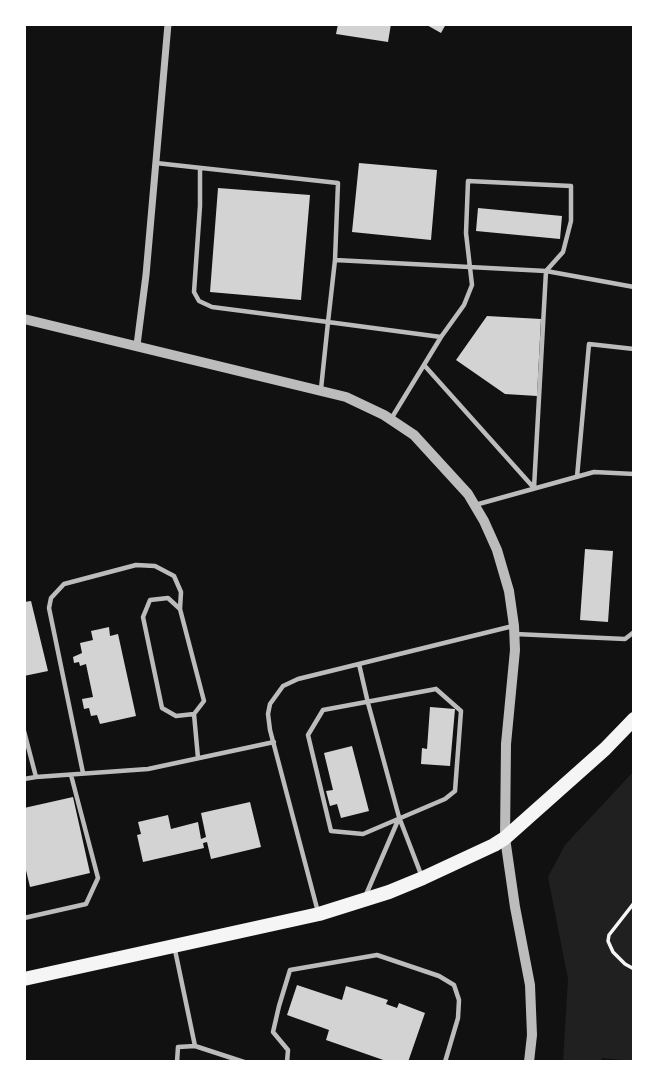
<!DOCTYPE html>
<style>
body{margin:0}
#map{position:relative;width:658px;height:1086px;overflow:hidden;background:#111;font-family:Mulish,sans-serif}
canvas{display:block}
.frame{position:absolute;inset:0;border:26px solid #fff;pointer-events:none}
</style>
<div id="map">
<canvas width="658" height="1086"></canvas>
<div class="frame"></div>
</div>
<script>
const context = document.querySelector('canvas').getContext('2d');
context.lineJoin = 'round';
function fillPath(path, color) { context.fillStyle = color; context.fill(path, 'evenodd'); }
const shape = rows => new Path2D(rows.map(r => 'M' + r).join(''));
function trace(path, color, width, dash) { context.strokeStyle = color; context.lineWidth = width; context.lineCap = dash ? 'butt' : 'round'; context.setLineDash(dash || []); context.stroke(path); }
const green = shape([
 [633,772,633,1061,602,1058,601,1061,563,1062,568,979,548,877,565,845]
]);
const building = shape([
 [338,24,391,24,388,42,336,34],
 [425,24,446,24,441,33],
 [359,163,437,170,431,240,352,232],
 [218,188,310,195,301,300,210,292],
 [478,208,562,216,560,239,476,231],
 [487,316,541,319,537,396,505,394,456,360],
 [585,549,613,551,608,622,580,620],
 [31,601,48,671,24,676,24,602],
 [109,627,110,636,118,634,136,716,100,724,97,715,91,716,89,708,84,709,82,699,93,697,86,664,80,666,79,662,74,663,73,657,82,653,80,643,93,640,91,631],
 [430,707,455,709,450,766,421,764,422,748,427,749],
 [352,746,369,811,341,818,337,804,330,806,326,791,333,790,324,753],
 [73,797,90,873,30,887,24,862,24,808],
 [250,802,261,847,211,859,207,842,203,843,204,848,143,862,137,835,141,834,138,822,168,815,171,829,198,822,201,839,206,837,201,813],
 [297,985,342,1000,346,986,388,1000,386,1004,397,1008,399,1003,425,1013,408,1062,389,1062,326,1040,329,1030,287,1015]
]);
const path = shape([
 [634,903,609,935,608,941,613,952,625,964,634,969]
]);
const service = shape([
 [156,163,338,183,335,260,546,271,634,287],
 [200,169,200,206,194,292,199,301,212,307,328,322,335,260],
 [424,365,534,488],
 [321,389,328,322,441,337],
 [391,419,441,337,464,305,472,285,466,233,468,181,571,186,571,221,563,252,546,271,534,488],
 [577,477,589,344,634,349],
 [475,505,594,472,634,474],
 [515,634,625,639,634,632],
 [359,664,368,703,399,817,422,877],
 [436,689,461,711,455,791,445,799,363,834,331,831,308,735,323,710,436,689],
 [194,714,176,716,162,708,143,617,150,600,168,598,180,609,204,701,194,714,198,758],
 [24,731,36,777,148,769,274,742],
 [83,773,49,608,51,598,64,584,136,565,155,566,174,576,181,592,180,609],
 [24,779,36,777],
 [365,897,399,818],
 [318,912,270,730,268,714,270,704,283,686,298,679,513,626],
 [24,918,86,904,98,878,71,775],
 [175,950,195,1046,178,1047,177,1062],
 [195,1046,244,1062],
 [287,1062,288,1050,273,1032,279,1006,290,970,377,955,439,976,454,985,459,1000,458,1018,445,1062]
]);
const minor = shape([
 [137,345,146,275,168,24]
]);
const tertiary = shape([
 [24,319,346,397,384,415,414,435,468,494,484,521,497,550,509,591,514,626,515,650,506,744,505,838,515,907,530,985,532,1035,529,1062]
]);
const primary = shape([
 [24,979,319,914,389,892,423,878,494,845,505,838,605,749,634,719]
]);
fillPath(green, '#202020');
fillPath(building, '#d3d3d3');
trace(path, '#f5f5f5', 3.5);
trace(service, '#bcbcbc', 4.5);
trace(minor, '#bcbcbc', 7);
trace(tertiary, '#bcbcbc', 10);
trace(primary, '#f5f5f5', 14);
</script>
